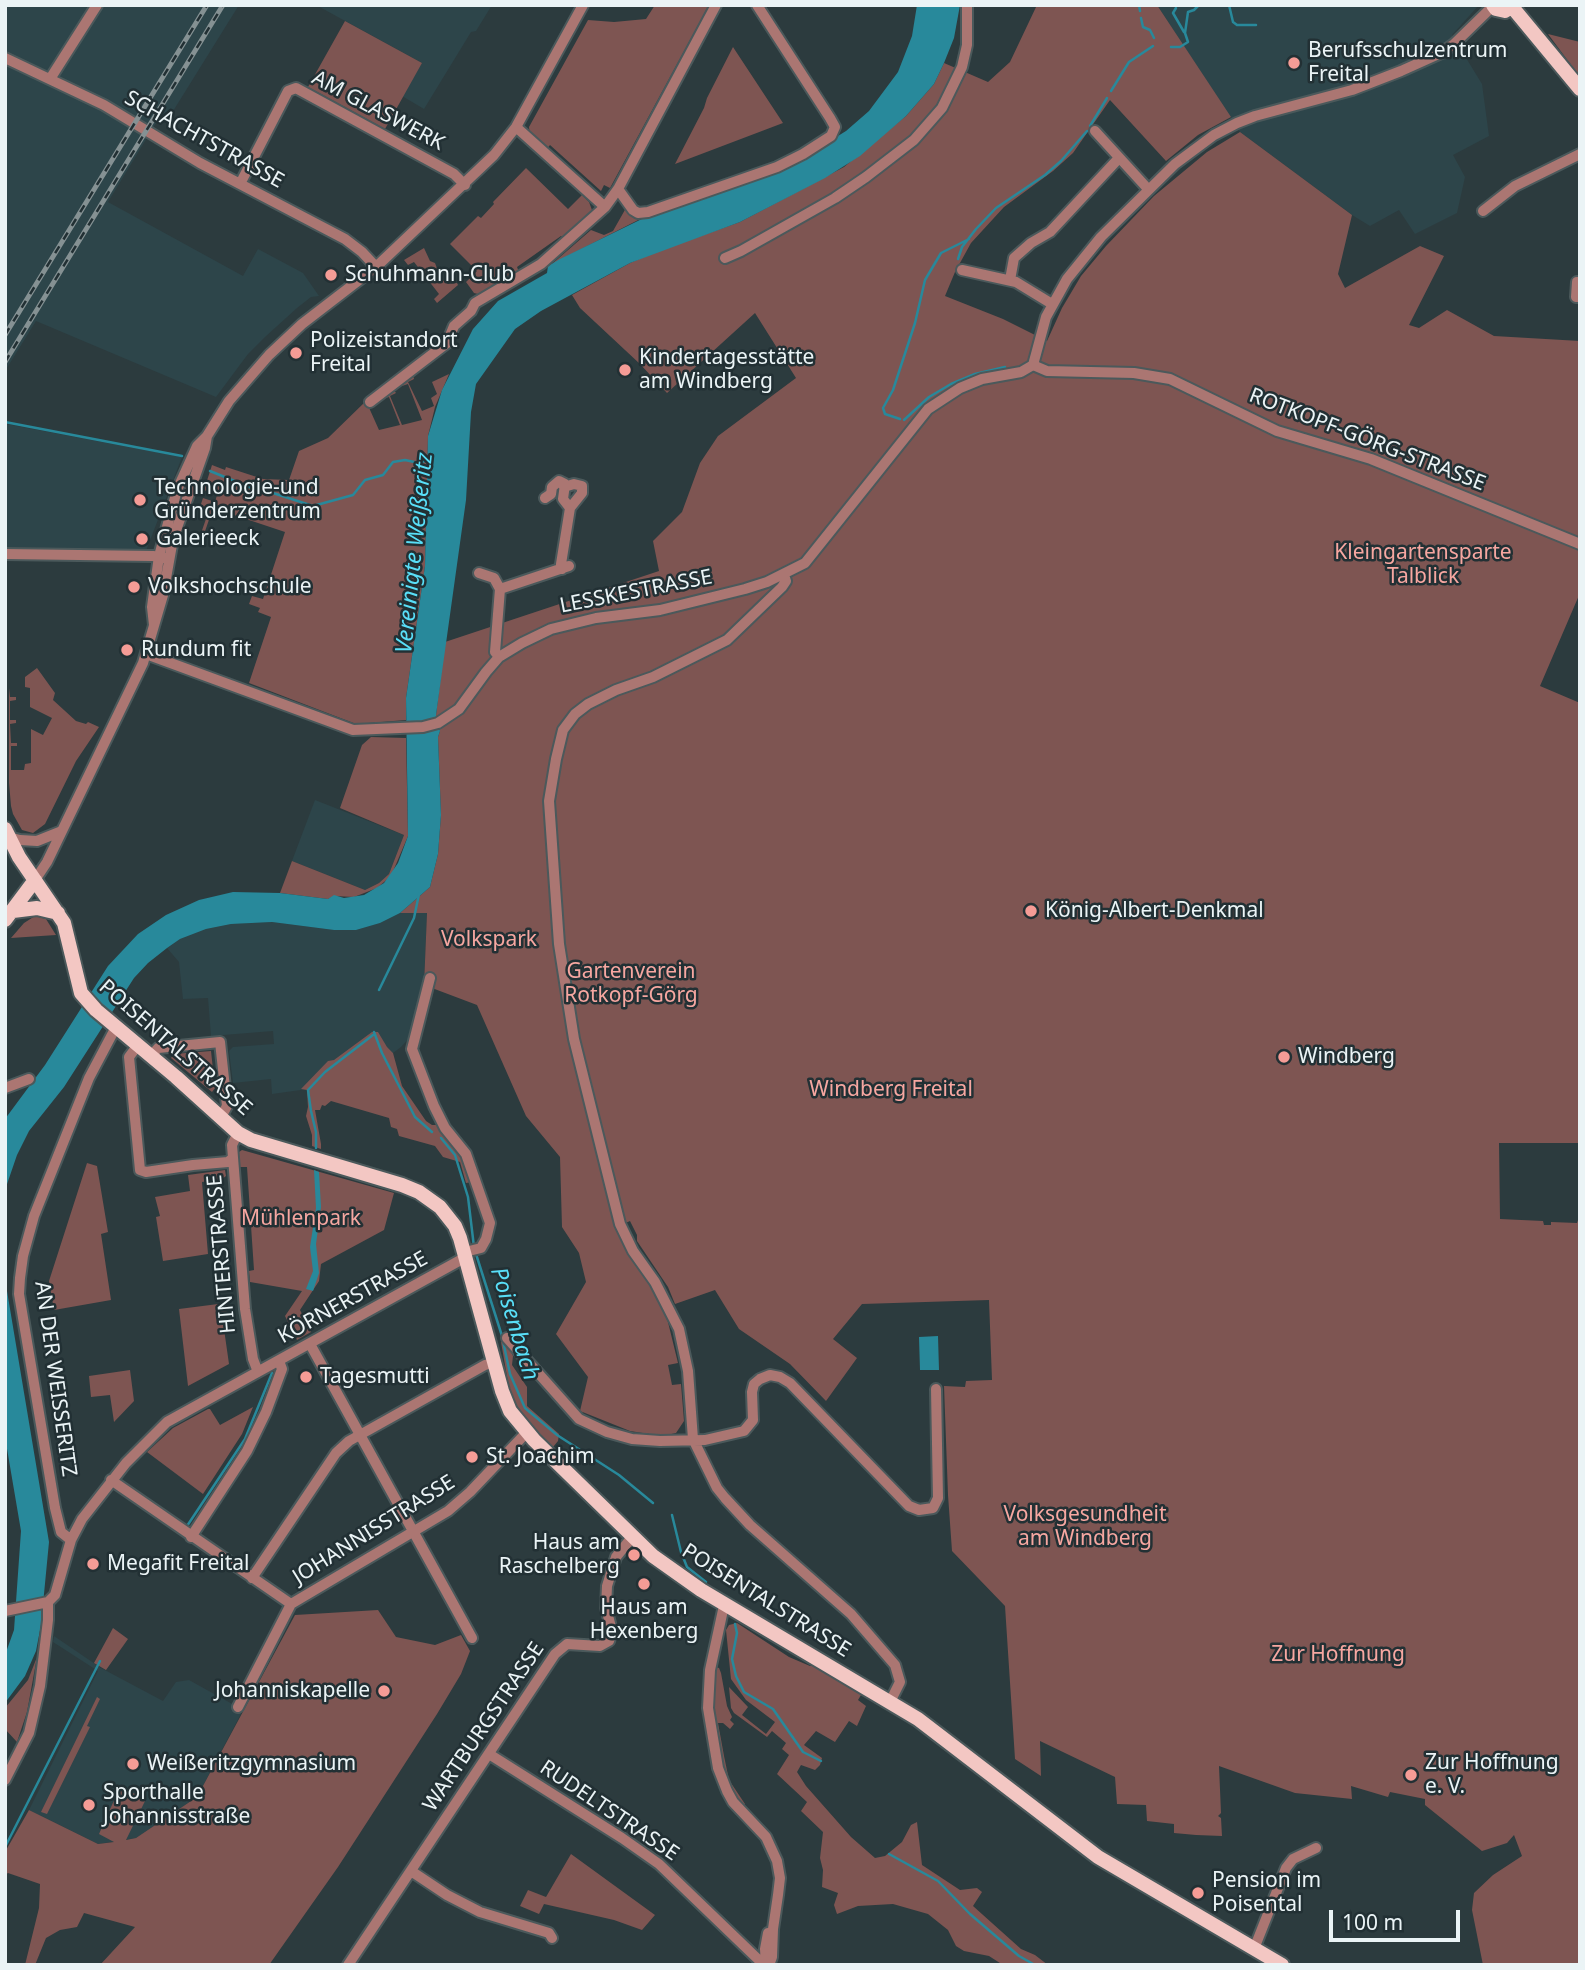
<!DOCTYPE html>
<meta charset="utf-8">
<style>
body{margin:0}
#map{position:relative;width:1585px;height:1970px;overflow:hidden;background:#2c3b3e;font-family:"Noto Sans",sans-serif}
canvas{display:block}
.frame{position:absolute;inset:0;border:7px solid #ebf4f6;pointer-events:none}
.scale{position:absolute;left:1329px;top:1910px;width:131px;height:32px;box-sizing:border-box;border:4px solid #ebf4f6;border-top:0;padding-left:9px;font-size:21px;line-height:24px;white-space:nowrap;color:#ebf4f6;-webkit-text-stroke:5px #223034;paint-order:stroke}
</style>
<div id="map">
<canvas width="1585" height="1970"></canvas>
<div class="frame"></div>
<div class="scale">100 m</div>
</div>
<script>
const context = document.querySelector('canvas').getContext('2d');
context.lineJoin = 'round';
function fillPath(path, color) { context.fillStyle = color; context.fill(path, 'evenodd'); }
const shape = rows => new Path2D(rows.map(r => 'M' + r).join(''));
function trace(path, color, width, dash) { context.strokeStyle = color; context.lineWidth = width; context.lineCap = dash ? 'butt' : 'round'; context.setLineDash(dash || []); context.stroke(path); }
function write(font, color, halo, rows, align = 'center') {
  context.font = font + ' "Noto Sans",sans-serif'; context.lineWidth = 5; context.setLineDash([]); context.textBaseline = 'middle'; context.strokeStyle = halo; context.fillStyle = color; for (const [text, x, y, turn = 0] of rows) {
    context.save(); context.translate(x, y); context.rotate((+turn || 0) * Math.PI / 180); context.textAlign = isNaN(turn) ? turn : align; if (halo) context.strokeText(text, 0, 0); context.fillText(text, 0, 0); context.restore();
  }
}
const built = shape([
 [5,5,239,5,170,116,159,118,108,202,243,276,258,249,303,273,319,296,311,297,297,308,265,337,248,354,216,397,36,321,5,371],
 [316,5,492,5,476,31,471,32,424,109,402,96,422,63],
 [1157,5,1479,5,1452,35,1482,84,1489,136,1453,155,1465,177,1457,213,1415,234,1399,210,1370,226,1352,215,1240,132],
 [6,424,182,457,146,551,5,547],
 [315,800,404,835,389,874,379,883,365,890,292,861],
 [400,913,427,913,424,985,412,1035,401,1047,393,1053,386,1047,315,1088,272,1094,271,1079,233,1083,229,1051,233,1047,274,1044,273,1031,211,1036,208,998,183,999,179,962,167,948,180,939,206,929,231,924,272,922,334,930,356,930,380,923],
 [54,1636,101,1668,163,1701,176,1682,189,1680,243,1710,197,1797,136,1838,98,1844,29,1810,98,1671,53,1642]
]);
const green = shape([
 [655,5,709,5,610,188,604,185,601,191,550,145,546,150,530,135,529,127,588,20,614,22,646,19],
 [1037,5,1157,5,1231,117,1198,135,1166,161,1110,100,1073,153,1053,171,1004,207,971,243,955,272,945,296,1003,319,1047,341,1062,308,1081,276,1106,246,1154,196,1207,152,1240,132,1352,215,1338,274,1345,288,1420,246,1444,256,1409,325,1419,328,1447,310,1494,336,1580,341,1580,593,1540,686,1580,703,1580,1143,1499,1143,1500,1219,1543,1221,1544,1225,1551,1225,1551,1222,1577,1223,1580,1214,1580,1965,1483,1965,1472,1910,1474,1893,1493,1875,1522,1856,1514,1835,1507,1843,1482,1851,1425,1805,1425,1799,1390,1792,1388,1797,1351,1786,1352,1799,1295,1793,1219,1766,1221,1813,1218,1816,1221,1818,1222,1836,1196,1835,1174,1833,1174,1824,1147,1821,1146,1805,1117,1804,1115,1777,1040,1741,1041,1776,1015,1759,1005,1606,952,1551,948,1495,944,1386,965,1387,966,1381,992,1380,989,1300,862,1304,833,1339,857,1358,826,1401,790,1364,739,1329,715,1290,675,1304,668,1287,637,1241,637,1235,630,1221,617,1227,634,1261,651,1284,667,1318,678,1363,668,1365,672,1385,681,1384,684,1421,676,1433,662,1436,630,1431,580,1411,588,1377,556,1334,586,1282,579,1253,562,1227,560,1157,526,1116,477,1005,424,985,427,913,400,913,430,887,438,854,441,815,438,737,440,731,436,715,445,642,659,571,653,541,682,512,700,463,718,436,796,378,755,313,667,393,640,364,580,308,572,295,630,263,655,252,740,222,844,167,906,116,934,84,944,63,988,82,1010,62],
 [345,21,422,63,385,129,308,87],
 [1548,34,1580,42,1580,77],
 [733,47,783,123,675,164,704,108,707,98],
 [526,168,568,209,582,195,589,202,592,210,565,239,561,236,517,267,519,272,478,294,474,293,466,282,477,271,450,244,478,216,481,218,494,204,493,202],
 [626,208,644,217,552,264,591,230,604,235,613,231],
 [424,248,430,261,435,263,441,279,448,284,457,283,458,285,437,303,434,299,439,294,414,262,408,265,404,260],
 [449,374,435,407,428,436,425,566,406,698,406,720,356,724,249,683,271,617,258,612,260,608,249,604,252,596,263,599,285,532,213,508,201,543,198,542,207,516,198,513,203,498,215,502,217,495,204,490,212,465,225,470,226,467,263,479,289,480,299,451,328,438,366,401,379,430,400,425,389,397,382,399,393,389,396,393,390,396,402,425,422,420,408,384,402,386,401,384,413,375,414,379,408,382,422,411,434,406,431,398,437,394,432,382],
 [37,668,55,693,53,700,76,721,86,724,88,722,99,727,76,761,45,824,33,833,22,830,13,814,11,806,9,783,9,688,10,697,16,697,16,700,10,701,10,720,16,720,16,723,10,724,11,743,17,743,17,746,11,746,11,770,24,770,25,764,31,763,31,729,43,735,52,718,30,707,30,688,25,687,25,677],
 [371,737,406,738,408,836,391,876,377,888,354,897,334,896,328,899,280,893,292,861,365,890,379,883,389,874,404,835,340,808,362,745],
 [35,916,46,919,56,935,11,938,24,923],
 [372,1032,378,1032,387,1047,393,1053,402,1086,426,1121,432,1125,441,1125,465,1155,472,1182,466,1183,460,1162,443,1157,435,1146,399,1136,397,1129,391,1127,389,1118,331,1101,325,1106,322,1105,320,1110,315,1110,321,1144,321,1149,312,1146,312,1135,306,1116,308,1107,307,1090,301,1089,328,1061,334,1060],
 [211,1051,215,1088,212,1092,171,1058,174,1054],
 [242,1150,394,1193,384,1230,321,1264,319,1281,300,1310,311,1332,297,1340,285,1316,302,1291,250,1282,249,1271,254,1270,247,1167,239,1167,239,1152],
 [87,1163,97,1166,108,1232,101,1234,111,1300,54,1310,49,1281],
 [225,1170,226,1176,222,1179,202,1182,208,1254,163,1261,156,1217,160,1216,155,1197,190,1191,188,1175],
 [226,1303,229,1321,223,1322,229,1364,188,1386,179,1309],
 [506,1341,513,1356,512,1365,527,1387,527,1406,559,1434,558,1441,553,1447,526,1420,514,1401,509,1388,501,1342],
 [130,1370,134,1401,114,1422,110,1395,91,1397,89,1376],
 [253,1407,242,1434,203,1494,147,1452,173,1428,208,1409,210,1409,220,1425],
 [378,1610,396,1637,435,1645,461,1635,470,1651,461,1674,437,1714,338,1867,269,1965,100,1965,135,1927,84,1913,77,1927,60,1930,46,1938,35,1965,25,1965,39,1908,40,1884,8,1873,5,1875,5,1852,29,1810,98,1844,114,1842,99,1834,120,1787,146,1799,126,1840,136,1838,197,1797,295,1615],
 [737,1623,789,1657,810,1666,813,1665,861,1695,858,1700,866,1706,857,1726,849,1721,835,1742,816,1731,804,1745,822,1758,820,1765,815,1770,801,1765,797,1772,806,1786,851,1837,875,1858,885,1856,902,1842,911,1825,917,1822,922,1865,960,1890,977,1888,982,1892,973,1906,1021,1949,1035,1955,1048,1965,1003,1965,989,1956,964,1951,956,1946,948,1930,928,1914,893,1904,858,1906,837,1914,834,1905,838,1893,822,1887,823,1870,820,1858,823,1832,801,1811,807,1802,777,1774,789,1755,782,1749,786,1743,772,1731,767,1737,734,1713,731,1708,729,1687,748,1707,742,1715,766,1734,775,1722,746,1700,731,1679,726,1630,729,1625],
 [113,1628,128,1639,106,1670,94,1663],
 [37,1657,27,1712,17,1742,5,1729,5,1708,28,1680],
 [715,1667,719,1668,721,1673,727,1706,732,1717,730,1720,734,1724,730,1729,723,1723,718,1723,724,1756,729,1780,745,1804,743,1806,730,1786,723,1766,713,1706],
 [97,1697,100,1699,87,1726,90,1727,47,1814,41,1812],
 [571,1854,655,1915,642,1930,614,1920,544,1904,539,1914,520,1906,528,1890,546,1897]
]);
const water = shape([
 [917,5,960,5,954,38,944,63,934,84,906,116,860,156,825,178,740,222,630,263,541,311,515,329,476,384,471,412,466,500,436,715,440,731,438,737,441,815,438,854,430,887,400,913,380,923,356,930,334,930,272,922,231,924,206,929,180,939,167,948,148,963,134,978,64,1087,29,1131,17,1155,5,1190,5,1119,45,1065,108,966,138,934,166,915,199,900,233,892,280,893,328,899,334,895,344,898,364,895,384,883,398,863,408,836,406,698,425,566,428,436,442,390,473,329,498,301,547,273,548,266,560,259,650,215,804,157,846,131,869,111,898,72,912,36],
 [314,1170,319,1172,321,1207,316,1244,319,1273,313,1291,306,1289,313,1271,310,1247,316,1208],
 [5,1279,49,1542,41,1625,36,1651,25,1676,5,1703,5,1655,14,1630,21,1531,5,1437],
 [938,1336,939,1370,920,1370,919,1337]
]);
const stream = shape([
 [1139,5,1140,11],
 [1229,5,1233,22,1237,25,1256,25],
 [1176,8,1173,13,1184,32],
 [1141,18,1143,27,1150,30,1154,38],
 [1171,47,1180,47,1188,42,1185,33,1188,12,1194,10,1199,5],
 [1111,91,1129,62,1153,46],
 [1090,126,1107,98],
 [958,259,962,247,976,229,996,208,1045,175,1061,161,1087,131],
 [900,419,885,414,883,408,893,390,915,323,925,280,941,253,969,239],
 [904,420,929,397,951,384,975,374,1005,367],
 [5,422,182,456],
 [210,471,259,491,273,493,313,506,353,495,365,480,383,475,393,462,405,460,419,463,430,459],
 [379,990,414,918,419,894],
 [374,1032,382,1053,415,1117,432,1132],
 [441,1138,455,1155,468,1197,474,1247],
 [316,1148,316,1132,311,1111,308,1090,325,1072,373,1035],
 [476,1254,502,1336,510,1374,525,1408,557,1435,619,1475,653,1503],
 [672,1515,681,1552,687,1567,706,1582],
 [187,1526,245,1439,272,1373],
 [735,1624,737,1633,732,1659,736,1676,744,1692,773,1709,803,1752,821,1761],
 [5,1847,100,1661],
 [889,1854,938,1881,970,1914,1019,1956,1035,1965]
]);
const minor = shape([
 [5,58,104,105,200,163,345,239,362,252,376,267],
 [50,79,97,5],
 [516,127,605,207],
 [1095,131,1148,189],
 [240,184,288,91,296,88,454,174,465,185],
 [618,189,633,210,638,213,648,212,777,167,803,154,831,136,835,127,830,118,757,5],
 [1483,211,1515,186,1580,154],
 [725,258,741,251,835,198,866,177,914,140,942,108,962,67,967,45,967,5],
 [962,270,1016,282,1052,304],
 [1010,280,1014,258,1031,243,1050,232,1119,158],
 [1580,282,1577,282,1576,297,1580,297],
 [1033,365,1046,317,1067,279,1101,237,1175,164,1214,135,1237,123,1255,116,1352,90,1401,71,1441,53,1454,44,1493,6],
 [1033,365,1047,371,1134,373,1170,379,1277,431,1371,459,1580,544],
 [370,402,447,343,454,326,471,311,475,303,541,264,605,207,618,189,716,5],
 [564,487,574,484,582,486,582,493,570,508],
 [545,498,551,494,552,487,559,481,565,484,563,499,570,508,561,564,562,569],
 [5,554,153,556,165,558],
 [479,573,494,578,500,589],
 [784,575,786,581,782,587,727,640,653,677,616,690,588,704,575,714,563,730,556,759,549,801,559,944,574,1039,620,1224,633,1251,655,1282,679,1329,688,1371,693,1439,717,1488,725,1498,750,1525,851,1614,895,1665,900,1682,890,1702],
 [154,625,152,607,159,556,177,490,197,446,207,436,229,401,269,355,302,324,376,267,494,155,516,127,583,5],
 [146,654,353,730,423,727,438,723,459,709,486,672,499,657,522,643,551,629,596,618,660,610,745,589,767,582,805,563,928,409,960,388,982,379,1021,372,1033,365],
 [499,657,495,652,500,589,569,566],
 [8,837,20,840,37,841,62,831],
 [35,880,47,862,143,663,163,595,173,539,205,448,207,436],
 [430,978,412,1049,434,1106,445,1128,466,1154,490,1223,486,1239,481,1248,465,1252],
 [138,1045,129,1057,140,1170,146,1172,193,1165,228,1162,233,1158],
 [151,1056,158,1048,220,1042,227,1106,221,1117],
 [5,1088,29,1079],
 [238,1133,232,1145,245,1309,253,1359,258,1372],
 [507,1338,579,1419,607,1432,632,1439,660,1441,705,1440,744,1431,753,1420,752,1392,754,1384,760,1379,770,1375,780,1377,790,1383,909,1506,919,1510,933,1508,938,1498,936,1389],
 [310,1344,472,1638],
 [111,1480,291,1604],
 [191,1537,247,1451,266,1412,282,1369,279,1361],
 [71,1540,61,1532,55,1508,19,1294,20,1278,23,1256,34,1216,89,1078,116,1027],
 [252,1578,336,1453,349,1441,485,1365,495,1362],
 [48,1602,55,1595,71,1540,82,1519,126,1463,167,1422,466,1257],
 [727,1605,723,1610,710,1670,708,1708,718,1768,727,1791,733,1802,766,1837,777,1861,780,1878,778,1895,773,1929,772,1957,769,1965],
 [5,1611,48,1602],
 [238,1707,291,1604,448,1511,470,1492,527,1432],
 [489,1754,622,1838,659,1864,764,1965],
 [5,1780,29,1733,40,1686,48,1620,48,1602],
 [411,1871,447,1895,480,1912,549,1933,552,1938],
 [1254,1949,1286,1868,1293,1859,1316,1848],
 [348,1965,555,1654,567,1644,600,1646,609,1641,612,1631,606,1608,607,1586,616,1557,633,1536],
 [766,1965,765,1949,768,1933]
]);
const major = shape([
 [1493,5,1496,9,1505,11,1514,5],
 [1513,8,1580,89],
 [5,829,19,857,64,923,81,993,96,1010,176,1077,238,1133,251,1140,402,1185,419,1192,440,1207,455,1226,460,1238,502,1391,510,1411,534,1440,653,1556,701,1590,918,1719,1098,1857,1282,1965],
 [13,911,37,908,58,913],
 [5,920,35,880]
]);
const rail = shape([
 [5,335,207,5],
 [5,362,223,5]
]);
const markers = [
 [1294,63,7,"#f59c96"],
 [331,275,7,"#f59c96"],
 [296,353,7,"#f59c96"],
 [625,370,7,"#f59c96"],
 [140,500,7,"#f59c96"],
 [142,539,7,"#f59c96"],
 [134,587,7,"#f59c96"],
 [127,650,7,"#f59c96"],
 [1031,911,7,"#f59c96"],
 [1284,1057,7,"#f59c96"],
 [306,1377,7,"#f59c96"],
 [472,1457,7,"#f59c96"],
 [634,1555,7,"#f59c96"],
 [93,1564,7,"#f59c96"],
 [644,1584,7,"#f59c96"],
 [384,1691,7,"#f59c96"],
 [133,1764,7,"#f59c96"],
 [1411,1775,7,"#f59c96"],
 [89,1805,7,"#f59c96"],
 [1198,1893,7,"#f59c96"]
];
const poiNames = [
 ["Berufsschulzentrum",1308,51],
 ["Freital",1308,75],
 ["Schuhmann-Club",345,275],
 ["Polizeistandort",310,341],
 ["Freital",310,365],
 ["Kindertagesstätte",639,358],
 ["am Windberg",639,382],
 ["Technologie-und",154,488],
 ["Gründerzentrum",154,512],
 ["Galerieeck",156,539],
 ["Volkshochschule",148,587],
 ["Rundum fit",141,650],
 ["König-Albert-Denkmal",1045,911],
 ["Windberg",1298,1057],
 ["Tagesmutti",320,1377],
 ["St. Joachim",486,1457],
 ["Haus am",620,1543,"right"],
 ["Raschelberg",620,1567,"right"],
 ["Megafit Freital",107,1564],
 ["Haus am",644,1608,"center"],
 ["Hexenberg",644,1632,"center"],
 ["Johanniskapelle",370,1691,"right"],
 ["Zur Hoffnung",1425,1763],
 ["e. V.",1425,1787],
 ["Weißeritzgymnasium",147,1764],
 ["Sporthalle",103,1793],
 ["Johannisstraße",103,1817],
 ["Pension im",1212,1881],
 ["Poisental",1212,1905]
];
const streetNames = [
 ["AM GLASWERK",378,111,28],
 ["SCHACHTSTRASSE",204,140,29],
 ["ROTKOPF-GÖRG-STRASSE",1367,440,21],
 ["LESSKESTRASSE",636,592,-11],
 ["POISENTALSTRASSE",175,1048,41],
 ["HINTERSTRASSE",222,1254,-95],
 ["KÖRNERSTRASSE",353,1298,-29],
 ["AN DER WEISSERITZ",55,1379,82],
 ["JOHANNISSTRASSE",374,1530,-32],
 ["POISENTALSTRASSE",766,1601,32],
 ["WARTBURGSTRASSE",484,1727,-56],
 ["RUDELTSTRASSE",609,1811,34]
];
const parkNames = [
 ["Kleingartensparte",1423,553],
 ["Talblick",1423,577],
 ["Volkspark",489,940],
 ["Gartenverein",631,972],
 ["Rotkopf-Görg",631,996],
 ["Windberg Freital",891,1090],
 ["Mühlenpark",301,1219],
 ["Volksgesundheit",1085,1515],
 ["am Windberg",1085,1539],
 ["Zur Hoffnung",1338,1655]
];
const waterNames = [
 ["Vereinigte Weißeritz",415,553,-84],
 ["Poisenbach",514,1324,73]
];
fillPath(built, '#2d454a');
fillPath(green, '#7e5552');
fillPath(water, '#28899b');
trace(stream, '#28899b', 2.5);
trace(minor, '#4b595b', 14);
trace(major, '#4b595b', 18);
trace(minor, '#ab7672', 10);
trace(major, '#f3c7c3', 14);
trace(rail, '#859193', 5);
trace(rail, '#223034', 2.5, [8]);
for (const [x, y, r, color] of markers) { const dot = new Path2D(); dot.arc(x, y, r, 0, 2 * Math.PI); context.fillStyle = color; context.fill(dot); trace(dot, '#223034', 2.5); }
write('21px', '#ebf4f6', '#223034', poiNames, 'left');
write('21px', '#ebf4f6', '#223034', streetNames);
write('21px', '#f7a7a1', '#223034', parkNames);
write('italic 23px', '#59dff8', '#223034', waterNames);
</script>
